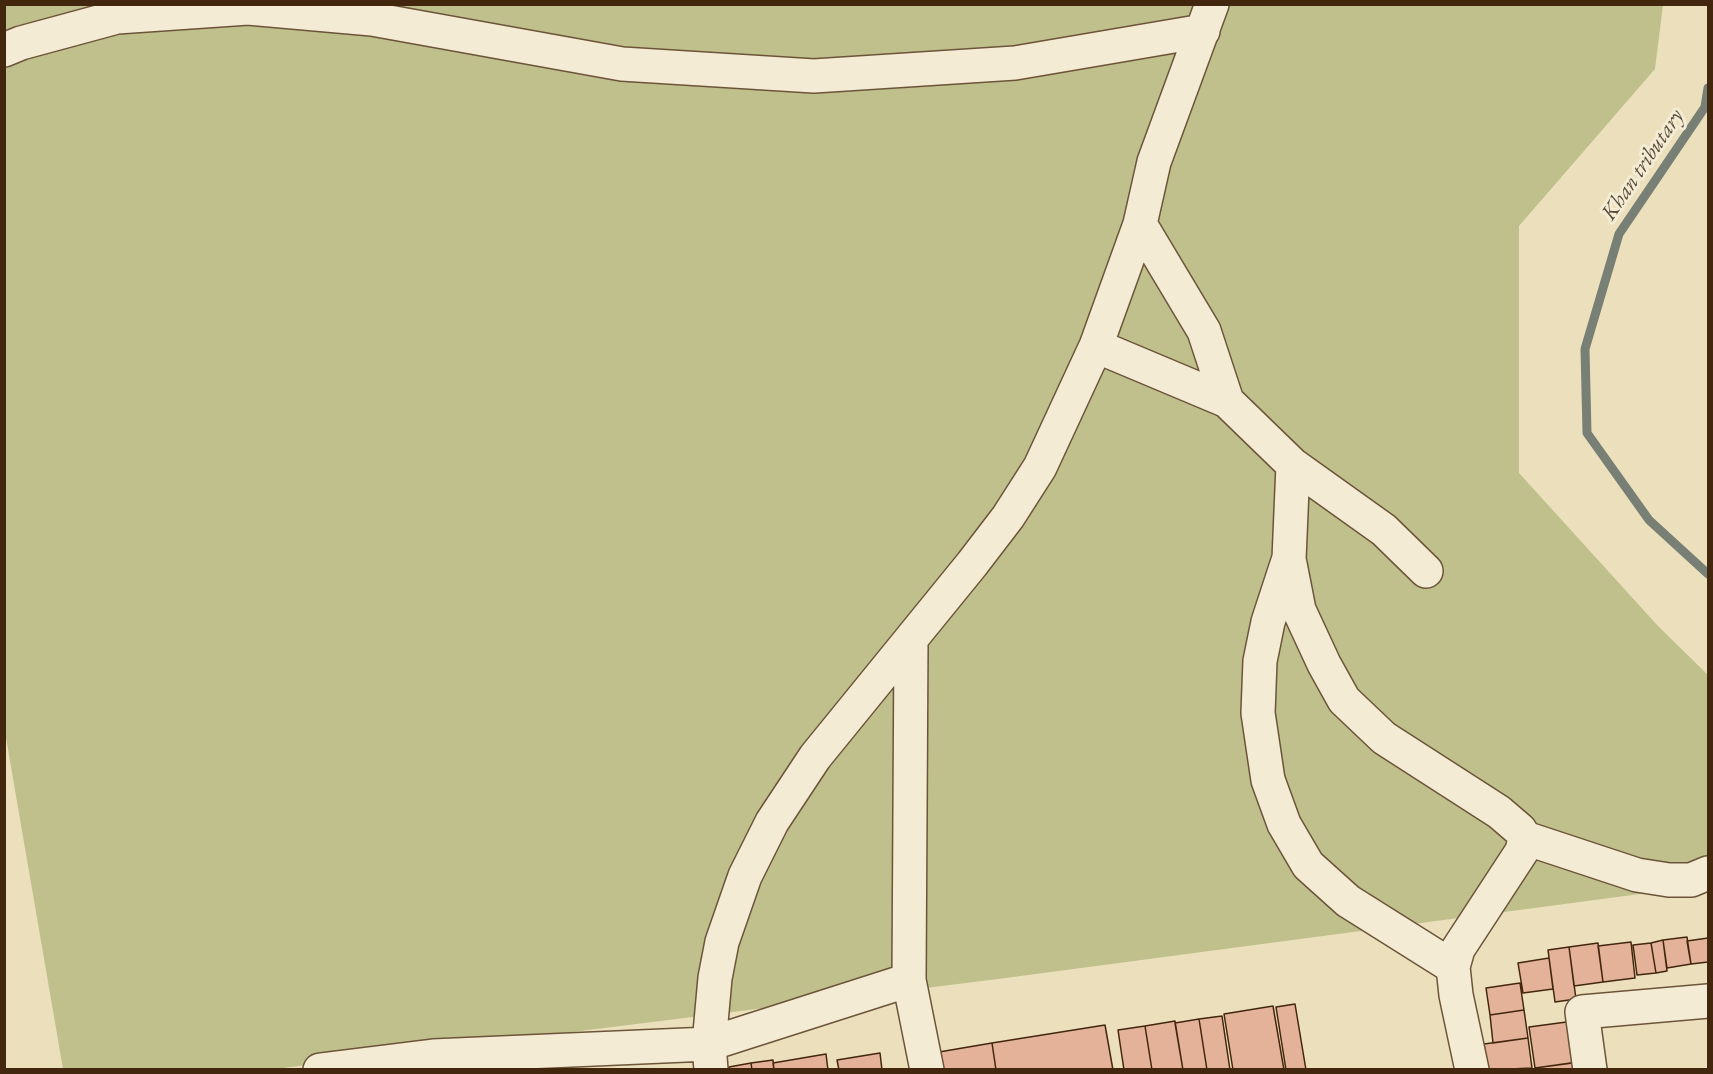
<!DOCTYPE html>
<style>
body{margin:0}
#map{position:relative;width:1713px;height:1074px;overflow:hidden;background:#ece0bc;font-family:"EB Garamond",serif}
canvas{display:block}
.frame{position:absolute;inset:0;border:6px solid #42260e;pointer-events:none}
</style>
<div id="map">
<canvas width="1713" height="1074"></canvas>
<div class="frame"></div>
</div>
<script>
const context = document.querySelector('canvas').getContext('2d');
context.lineJoin = 'round';
function fillPath(path, color) { context.fillStyle = color; context.fill(path, 'evenodd'); }
const shape = rows => new Path2D(rows.map(r => 'M' + r).join(''));
function trace(path, color, width, dash) { context.strokeStyle = color; context.lineWidth = width; context.lineCap = dash ? 'butt' : 'round'; context.setLineDash(dash || []); context.stroke(path); }
function write(font, color, halo, rows, align = 'center') {
  context.font = font + ' "EB Garamond",serif'; context.lineWidth = 6; context.setLineDash([]); context.textBaseline = 'middle'; context.strokeStyle = halo; context.fillStyle = color; for (const [text, x, y, turn = 0] of rows) {
    context.save(); context.translate(x, y); context.rotate((+turn || 0) * Math.PI / 180); context.textAlign = isNaN(turn) ? turn : align; if (halo) context.strokeText(text, 0, 0); context.fillText(text, 0, 0); context.restore();
  }
}
const green = shape([
 [4,5,1663,5,1655,69,1519,226,1519,473,1658,626,1708,675,1708,885,998,979,275,1069,63,1069,5,732]
]);
const stream = shape([
 [1708,88,1705,107,1619,234,1585,349,1587,433,1649,520,1708,574]
]);
const building = shape([
 [1687,937,1691,964,1667,968,1663,940,1687,937],
 [1708,938,1708,962,1691,964,1687,941,1708,938],
 [1663,940,1667,971,1656,973,1651,943,1663,940],
 [1631,942,1635,978,1603,982,1598,946,1631,942],
 [1598,943,1603,982,1574,986,1569,947,1598,943],
 [1651,943,1656,973,1637,975,1633,945,1651,943],
 [1569,947,1576,999,1555,1002,1548,950,1569,947],
 [1549,958,1553,989,1523,993,1518,963,1549,958],
 [1520,983,1524,1010,1490,1015,1486,988,1520,983],
 [1295,1004,1306,1070,1286,1070,1276,1007,1295,1004],
 [1273,1006,1284,1070,1233,1070,1224,1014,1273,1006],
 [1524,1010,1528,1038,1493,1043,1490,1015,1524,1010],
 [1222,1016,1230,1070,1207,1070,1199,1019,1222,1016],
 [1199,1019,1207,1070,1183,1070,1175,1023,1199,1019],
 [1175,1021,1183,1070,1152,1070,1145,1026,1175,1021],
 [1574,1021,1580,1062,1535,1068,1529,1027,1574,1021],
 [1105,1025,1113,1070,996,1070,992,1043,1105,1025],
 [1145,1026,1152,1070,1124,1070,1118,1030,1145,1026],
 [1528,1038,1532,1068,1488,1070,1484,1044,1528,1038],
 [992,1043,996,1070,942,1070,939,1052,992,1043],
 [880,1053,882,1070,839,1070,837,1060,880,1053],
 [826,1054,828,1070,774,1070,773,1063,826,1054],
 [773,1060,774,1070,752,1070,751,1063,773,1060],
 [1585,1061,1586,1070,1535,1070,1535,1068,1585,1061],
 [751,1063,752,1070,729,1070,729,1067,751,1063]
]);
const minor = shape([
 [1212,4,1154,162,1140,224,1204,331,1227,401],
 [4,50,21,43,117,17,248,8,372,19,622,64,814,76,1015,63,1203,31],
 [1096,346,1227,401,1293,465,1384,530,1426,571],
 [1293,465,1289,559,1299,610,1324,664,1344,700,1384,738,1499,812,1520,830,1525,838,1522,851,1458,949,1453,967,1456,995,1472,1070],
 [1288,561,1268,622,1260,661,1258,713,1268,780,1284,824,1308,865,1348,901,1453,967],
 [911,640,909,980,927,1070],
 [1525,838,1637,875,1669,880,1691,880,1708,873],
 [320,1070,433,1056,709,1044,909,980],
 [711,1070,709,1044,715,978,722,942,745,876,772,822,815,757,972,564,1008,517,1040,467,1096,346,1140,224],
 [1590,1070,1582,1012,1708,1001]
]);
const waterNames = [
 ["Khan tributary",1643,165,-56]
];
fillPath(green, '#bfc08c');
trace(stream, '#787f75', 9);
fillPath(building, '#e4b299');
trace(building, '#42260e', 1.5);
trace(minor, '#6c543a', 36);
trace(minor, '#f3ebd3', 33);
write('italic 22px', '#584b39', '#f3ebd3', waterNames);
</script>
